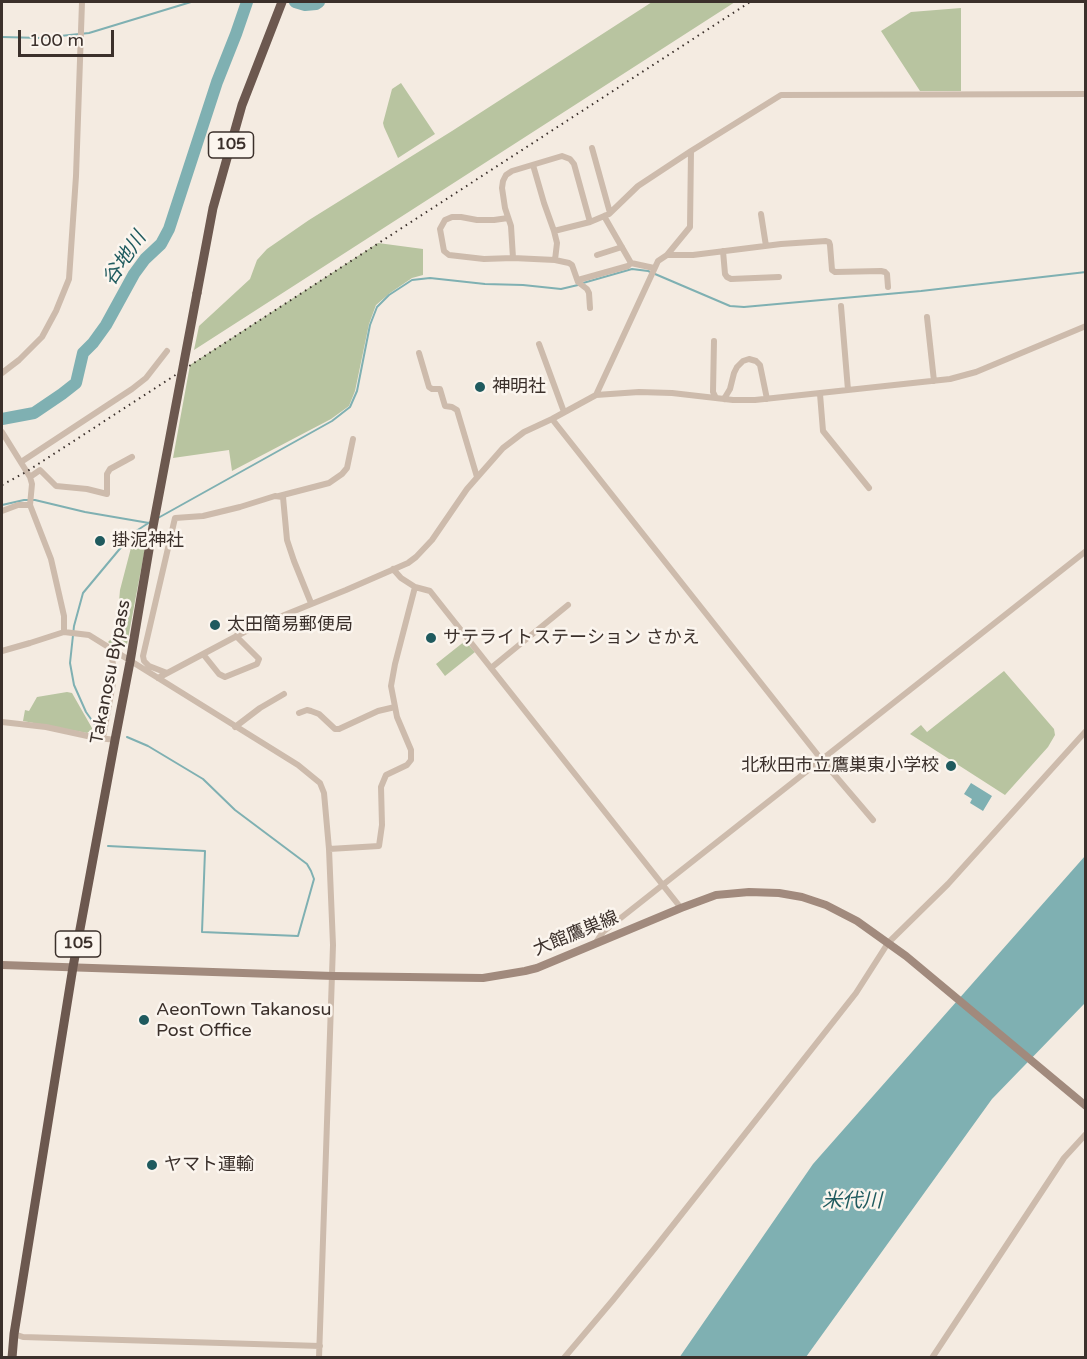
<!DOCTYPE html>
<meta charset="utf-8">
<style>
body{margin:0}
#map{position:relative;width:1087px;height:1359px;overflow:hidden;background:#f4ebe1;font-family:"Varela Round",sans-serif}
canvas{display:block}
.frame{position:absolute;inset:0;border:3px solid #3b302b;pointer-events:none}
.scale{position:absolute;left:18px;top:30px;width:96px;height:27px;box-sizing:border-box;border:3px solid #3b302b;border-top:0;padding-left:8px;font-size:18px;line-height:21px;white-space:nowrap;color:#3b302b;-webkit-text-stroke:4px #fbf5ee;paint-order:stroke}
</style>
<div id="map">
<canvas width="1087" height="1359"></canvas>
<div class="frame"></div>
<div class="scale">100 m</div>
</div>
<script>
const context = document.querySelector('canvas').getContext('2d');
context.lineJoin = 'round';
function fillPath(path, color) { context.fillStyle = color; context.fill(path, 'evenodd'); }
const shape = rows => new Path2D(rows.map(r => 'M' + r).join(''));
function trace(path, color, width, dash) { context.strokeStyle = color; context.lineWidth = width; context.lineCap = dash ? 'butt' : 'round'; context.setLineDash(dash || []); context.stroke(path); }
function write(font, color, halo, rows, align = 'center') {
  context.font = font + ' "Varela Round","Noto Sans JP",sans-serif'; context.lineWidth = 5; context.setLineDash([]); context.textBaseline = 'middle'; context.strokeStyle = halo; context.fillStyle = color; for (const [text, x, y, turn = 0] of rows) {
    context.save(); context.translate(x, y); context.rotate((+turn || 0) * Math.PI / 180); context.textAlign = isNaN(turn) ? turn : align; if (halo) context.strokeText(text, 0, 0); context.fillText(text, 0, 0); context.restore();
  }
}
const green = shape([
 [652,2,735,2,194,350,199,326,250,279,257,260,267,249,309,220,452,131],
 [961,8,961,91,920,91,881,31,911,12],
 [401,83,435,134,398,158,384,127,383,123,392,89],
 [378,243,423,249,423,275,412,278,390,293,376,305,369,324,355,391,349,406,331,419,232,471,229,450,173,458,190,365],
 [135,540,146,543,127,644,116,648,108,642,114,636,118,613,120,590,132,544],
 [465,641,475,652,445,676,436,664],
 [1004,671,1054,729,1055,735,1048,747,1005,795,910,734,921,725,927,732],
 [67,692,72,693,92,728,92,730,87,733,23,721,25,710,29,711,37,697]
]);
const water = shape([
 [971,783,992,796,983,811,970,803,972,799,964,794],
 [1085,856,1085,1003,992,1099,806,1357,679,1358,813,1164]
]);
const stream = shape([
 [2,37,41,38,89,33,191,2],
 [583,283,632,269,648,271,730,306,744,307,921,291,1086,272],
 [2,505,24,500,35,500,85,512,149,523],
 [158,518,332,421,350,407,357,391,370,325,377,307,389,295,412,280,430,278,485,284,523,285,561,289,578,285],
 [98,729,86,712,74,685,70,663,74,626,83,593,133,533,150,522],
 [108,846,205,851,202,932,298,936,314,879,311,871,307,864,235,810,203,779,148,746,127,737]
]);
const river = shape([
 [295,2,305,5,316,4,319,2],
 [2,419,34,413,62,394,76,383,83,353,93,343,106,325,134,274,145,259,161,244,169,229,217,82,236,34,247,2]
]);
const minor = shape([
 [592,148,610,213],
 [533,165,544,203,554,231],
 [761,214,766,246],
 [604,216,631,263,654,268],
 [508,218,494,220,477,220,461,217,452,217,445,220,440,229,444,251,449,255,484,259,513,258,555,260,557,243,554,231,590,222,609,214,638,186,691,151],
 [723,251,725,274,727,277,731,279,779,277],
 [597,255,622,247],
 [667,255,693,255,781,244,826,241,829,242,830,245,832,270,835,272,881,271,885,272,887,274,888,287],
 [513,258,511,226,505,208,502,188,503,181,506,175,512,171,562,156,570,159,574,164,590,222],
 [555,260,569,263,572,265,578,282,587,289,589,293,590,308],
 [578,280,628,266,631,263],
 [841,306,848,390],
 [927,317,934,381],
 [714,341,713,392,716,398],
 [539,344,564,412],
 [419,353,429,387,432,389,440,389,445,406,452,407,457,410,477,477],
 [2,373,19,360,42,337,56,311,69,279,76,176,82,2],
 [820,394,823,431,869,488],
 [596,395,658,261,667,255,690,227,691,151,781,95,1086,94],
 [724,399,730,389,734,373,737,367,743,361,749,359,756,361,760,365,767,399],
 [552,419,821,759,873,820],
 [2,432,30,477,32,484,30,505,51,559,64,616,64,632],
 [21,462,132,389,146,378,167,351],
 [30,477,40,470,56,486,87,489,107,494,107,474,110,469,132,457],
 [279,496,329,483,342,474,347,468,353,439],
 [2,511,18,505,30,505],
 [393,569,401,578,415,587,430,591,681,908],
 [2,651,30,643,64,632,89,635,298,765,320,783,324,793,329,849,333,945,319,1358],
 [203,654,219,674,225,677,257,664,259,659,236,636],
 [491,668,568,605],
 [167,673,149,666,144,661,143,656,175,518,203,516,240,507,275,496,283,497,287,540,294,561,311,603],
 [158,678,250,629,346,590,408,563,416,557,432,540,467,489,503,448,524,432,552,419,596,395,639,392,672,393,733,400,755,400,950,379,976,372,1086,326],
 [299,713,307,710,311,711,319,714,335,729,339,729,378,711,395,707],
 [2,722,46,727,92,737,115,740],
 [235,727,260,708,284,694],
 [103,738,113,683,113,664,110,649],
 [329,849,379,846,382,825,381,787,386,775,407,765,411,760,411,750,397,717,391,686,395,664,415,587],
 [595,944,603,932,1086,551],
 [14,1334,23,1337,320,1346],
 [564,1358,613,1300,655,1248,856,993,888,943,948,884,1086,731],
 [932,1358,1064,1158,1086,1134]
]);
const secondary = shape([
 [2,965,333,976,483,978,525,971,537,968,681,908,716,895,749,892,779,893,802,897,826,905,857,921,906,956,1086,1106]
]);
const trunk = shape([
 [197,293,213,208,242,105,282,2],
 [12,1358,14,1334,73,967,115,740,130,662,152,532]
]);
const rail = shape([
 [2,485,26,472,750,2]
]);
const trunkBridge = shape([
 [152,532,197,293]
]);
const markers = [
 [480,387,6,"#1f5a5e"],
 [100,541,6,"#1f5a5e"],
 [215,625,6,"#1f5a5e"],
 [431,638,6,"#1f5a5e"],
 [951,766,6,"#1f5a5e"],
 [144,1020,6,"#1f5a5e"],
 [152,1165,6,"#1f5a5e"]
];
const shields = [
 [231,145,45],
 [78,944,45]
];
const shieldNames = [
 ["105",231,145],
 ["105",78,944]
];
const poiNames = [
 ["神明社",492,387],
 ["掛泥神社",112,541],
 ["太田簡易郵便局",227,625],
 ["サテライトステーション さかえ",443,638],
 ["北秋田市立鷹巣東小学校",939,766,"right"],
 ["AeonTown Takanosu",156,1010],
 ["Post Office",156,1031],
 ["ヤマト運輸",164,1165]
];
const streetNames = [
 ["Takanosu Bypass",111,672,-79],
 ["大館鷹巣線",576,934,-22]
];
const waterNames = [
 ["谷地川",125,259,-56],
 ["米代川",852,1202]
];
fillPath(green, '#b8c4a0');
fillPath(water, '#7fb0b2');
trace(stream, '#7fb0b2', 2);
trace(river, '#7fb0b2', 12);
trace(minor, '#cdbbac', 6);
trace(secondary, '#a18a7d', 8);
trace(trunk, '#6c584f', 9);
trace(rail, '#3b302b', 2, [1.5, 4.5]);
trace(trunkBridge, '#6c584f', 9);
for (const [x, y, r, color] of markers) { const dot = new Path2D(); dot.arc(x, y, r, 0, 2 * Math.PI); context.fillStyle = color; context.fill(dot); trace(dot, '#fbf5ee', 2); }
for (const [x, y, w] of shields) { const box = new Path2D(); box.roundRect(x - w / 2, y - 13, w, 26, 4.5); context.fillStyle = '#fbf5ee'; context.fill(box); trace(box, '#3b302b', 1.5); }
write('bold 16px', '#3b302b', null, shieldNames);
write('18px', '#3b302b', '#fbf5ee', poiNames, 'left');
write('18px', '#3b302b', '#fbf5ee', streetNames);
write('italic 20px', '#1f5a5e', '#fbf5ee', waterNames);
</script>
